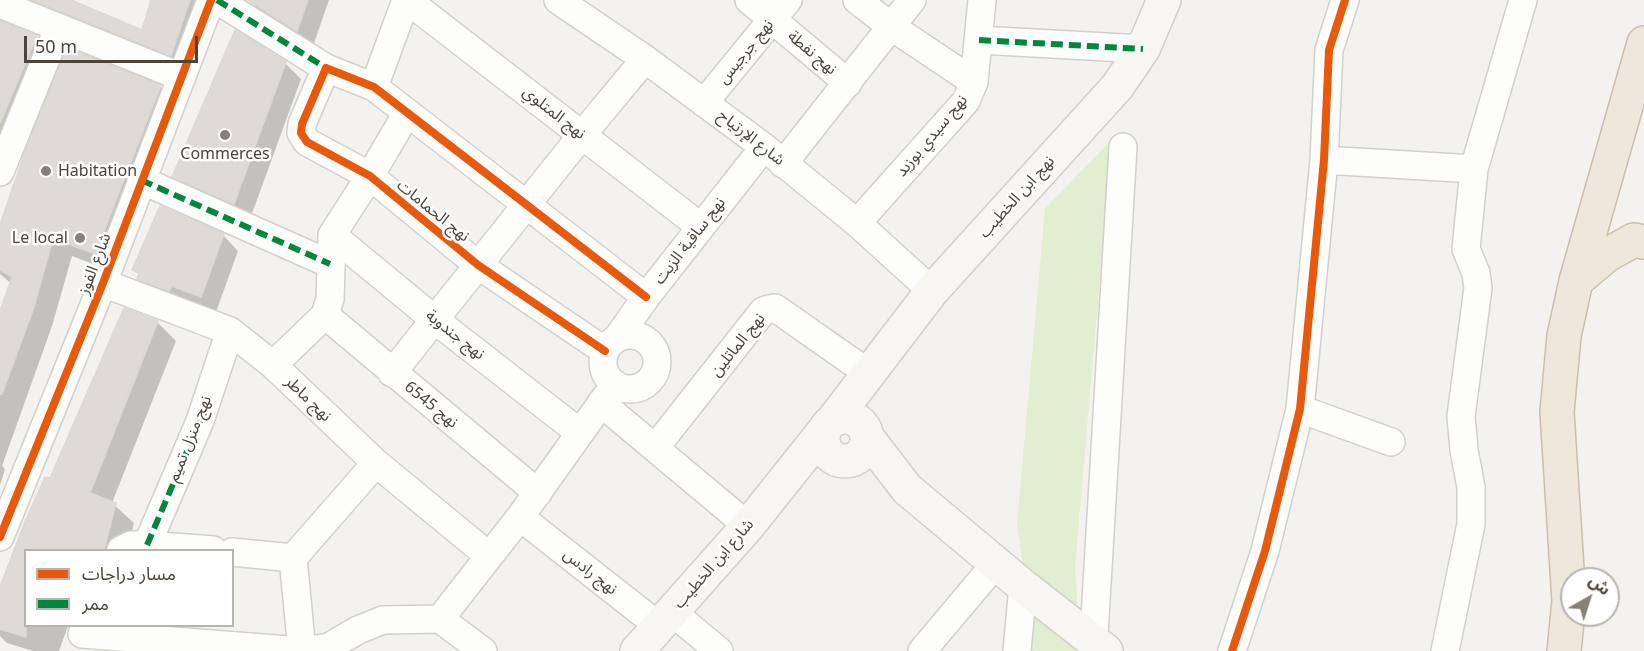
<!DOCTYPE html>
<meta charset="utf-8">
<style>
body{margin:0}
#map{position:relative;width:1644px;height:651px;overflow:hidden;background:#f4f2ee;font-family:"Noto Sans","Noto Sans Arabic",sans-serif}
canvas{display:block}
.legend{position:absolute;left:24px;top:549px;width:210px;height:78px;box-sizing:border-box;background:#fff;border:2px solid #b7b4b0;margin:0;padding:8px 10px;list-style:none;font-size:18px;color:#4b4439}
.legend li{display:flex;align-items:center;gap:12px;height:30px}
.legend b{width:30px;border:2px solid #b7b4b0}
.north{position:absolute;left:1560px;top:567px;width:60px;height:60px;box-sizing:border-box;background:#fff;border:2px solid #b7b4b0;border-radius:50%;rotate:39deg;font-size:16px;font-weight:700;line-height:24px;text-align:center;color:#4b4439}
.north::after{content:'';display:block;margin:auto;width:21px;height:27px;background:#868178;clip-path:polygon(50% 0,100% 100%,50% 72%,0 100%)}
.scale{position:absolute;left:24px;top:36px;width:174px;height:27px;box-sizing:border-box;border:3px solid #4b4439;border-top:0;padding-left:8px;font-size:18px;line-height:21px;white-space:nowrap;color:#4b4439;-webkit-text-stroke:4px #fff;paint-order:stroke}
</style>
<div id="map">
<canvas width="1644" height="651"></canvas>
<ul class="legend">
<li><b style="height:8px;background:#e8590c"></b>مسار دراجات</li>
<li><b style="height:8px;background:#00873e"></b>ممر</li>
</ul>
<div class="north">ش</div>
<div class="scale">50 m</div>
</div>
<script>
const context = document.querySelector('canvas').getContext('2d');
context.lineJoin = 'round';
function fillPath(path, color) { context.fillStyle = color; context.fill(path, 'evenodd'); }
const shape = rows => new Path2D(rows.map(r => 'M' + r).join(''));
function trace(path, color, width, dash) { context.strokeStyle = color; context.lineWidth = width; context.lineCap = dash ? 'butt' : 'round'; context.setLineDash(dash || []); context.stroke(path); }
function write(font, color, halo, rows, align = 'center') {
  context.font = font + ' "Noto Sans","Noto Sans Arabic",sans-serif'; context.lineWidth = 5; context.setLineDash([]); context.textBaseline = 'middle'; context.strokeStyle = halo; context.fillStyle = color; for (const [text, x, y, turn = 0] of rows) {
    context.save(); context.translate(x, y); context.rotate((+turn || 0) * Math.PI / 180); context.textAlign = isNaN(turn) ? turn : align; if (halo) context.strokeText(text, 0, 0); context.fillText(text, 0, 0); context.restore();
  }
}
const green = shape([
 [1112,139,1075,567,1080,651,1026,651,1030,611,1017,524,1045,209]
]);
const shadow = shape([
 [0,0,67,0,142,32,153,0,215,0,190,73,3,18,3,24,36,37,54,56,0,186],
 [249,0,329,0,313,46,265,16],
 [285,63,301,79,250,219,190,192,174,176],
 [160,87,179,106,114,272,72,256,52,326,2,466,5,469,0,485,0,316,12,284,0,274,0,229],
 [223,235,238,251,216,312,187,300,185,306,154,294,138,279,140,275,134,269],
 [157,322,176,341,112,503,134,523,127,550,26,550,26,626,68,626,59,651,33,651,7,643,0,636,0,592,51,480]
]);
const building = shape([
 [32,0,71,0,142,30,151,0,190,0,171,56,32,0],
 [248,0,308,0,297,31,248,0],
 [0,21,37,36,0,123,0,21],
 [235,30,286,62,234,204,172,177,235,30],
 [67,48,161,85,95,254,53,238,34,307,2,394,0,394,0,311,12,277,0,270,0,225,26,149,67,48],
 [160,206,224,234,201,297,172,286,169,291,137,279,139,273,132,270,160,206],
 [124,308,158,321,90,493,116,503,104,550,26,550,26,637,0,629,0,587,24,524,45,477,50,478,124,308]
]);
const street = shape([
 [217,0,326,68,374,87,646,297],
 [407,0,701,227],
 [558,0,645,59,764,147,857,223,932,291],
 [749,0,848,83],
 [857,0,892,27,974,82],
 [0,4,182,77],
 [979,40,1143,49],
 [326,68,302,124,301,133,307,142,370,176,478,265,605,351],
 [374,87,406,0],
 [704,103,788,0],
 [1324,160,1474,169,1523,0],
 [783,164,912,0],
 [0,172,58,29],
 [141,180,330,264],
 [857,223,966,101,974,82,982,0],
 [332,235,435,320,580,433],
 [103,283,230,331,273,365,376,463,489,556],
 [325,315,538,493],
 '603 362a27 27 0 1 1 54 0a27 27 0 1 1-54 0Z',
 [618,337,646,297,764,147],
 [273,365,325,315,330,299,332,235,370,176,407,113],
 [392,373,582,135,645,59],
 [601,403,748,526],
 [1300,409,1391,442],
 [655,448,763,311,769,309,775,308,781,312,868,373],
 [520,517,660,627],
 [0,537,103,283,211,0],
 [147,545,200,421,230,331],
 [121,550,131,545,147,545,213,550],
 [232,552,293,558],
 [672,612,719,651],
 [82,634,302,651,329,647,358,630,383,620,440,619],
 [302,651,293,558,376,463],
 [483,651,440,619,520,517,615,384],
 [922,651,997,562],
 [1017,651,1023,586],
 [1093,651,1123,147],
 [1232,651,1265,551,1300,409,1324,160,1329,50,1345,0],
 [1445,651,1471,524,1471,487,1464,450,1461,416,1478,288,1476,273,1466,249,1474,169]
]);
const secondary = shape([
 '823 439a22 22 0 1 1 44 0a22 22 0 1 1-44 0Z',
 [834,419,932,291,1117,87,1143,49,1164,0],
 [867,437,907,489,1023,586,1106,651],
 [637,651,748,526,823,432]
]);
const highway = shape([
 [1644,43,1576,281,1607,255,1634,240,1644,242],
 [1564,651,1569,601,1557,412,1564,336,1576,281]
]);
const quiet = shape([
 [217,0,326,68],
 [979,40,1143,49],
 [141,180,330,264],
 [147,545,200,421]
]);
const cycleway = shape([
 [605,351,478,265,370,176,307,142,301,133,302,124,326,68,374,87,646,297],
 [0,537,103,283,211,0],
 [1232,651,1265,551,1300,409,1324,160,1329,50,1345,0]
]);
const markers = [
 [225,135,6,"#868178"],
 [46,171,6,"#868178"],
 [80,238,6,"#868178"]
];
const streetNames = [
 ["نهج جرجيس",746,52,-51],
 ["نهج نفطة",812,53,40],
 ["نهج المتلوي",554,113,38],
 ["نهج سيدي بوزيد",932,136,-50],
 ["شارع الإرتياح",751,138,38],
 ["نهج ابن الخطيب",1017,197,-48],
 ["نهج الحمامات",433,211,39],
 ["نهج ساقية الزيت",690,241,-52],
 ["شارع الفوز",95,264,-69],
 ["نهج جندوبة",455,335,38],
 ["نهج الماتلين",738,345,-51],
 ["نهج ماطر",308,399,44],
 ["نهج 6545",431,405,39],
 ["نهج منزل تميم",190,439,-68],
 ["شارع ابن الخطيب",714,564,-49],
 ["نهج رادس",590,572,38]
];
const poiNames = [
 ["Commerces",225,154],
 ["Habitation",58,171,"left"],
 ["Le local",68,238,"right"]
];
fillPath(green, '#e1eecf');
fillPath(shadow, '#0003');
fillPath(building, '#dedbd6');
trace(building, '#dcd9d4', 1.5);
trace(street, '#d2d0cb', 30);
trace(secondary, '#d3cfc5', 36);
trace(highway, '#ccbfa9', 36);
trace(street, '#fdfdfc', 27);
trace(secondary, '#f7f6f1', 33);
trace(highway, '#ede8db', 33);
trace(quiet, '#00873e', 6, [12, 6]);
trace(cycleway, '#e8590c', 8);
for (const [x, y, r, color] of markers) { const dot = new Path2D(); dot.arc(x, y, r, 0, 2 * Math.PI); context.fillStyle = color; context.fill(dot); trace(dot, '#fff', 2); }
write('16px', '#4b4439', '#fff', streetNames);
write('16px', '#4b4439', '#fff', poiNames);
</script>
